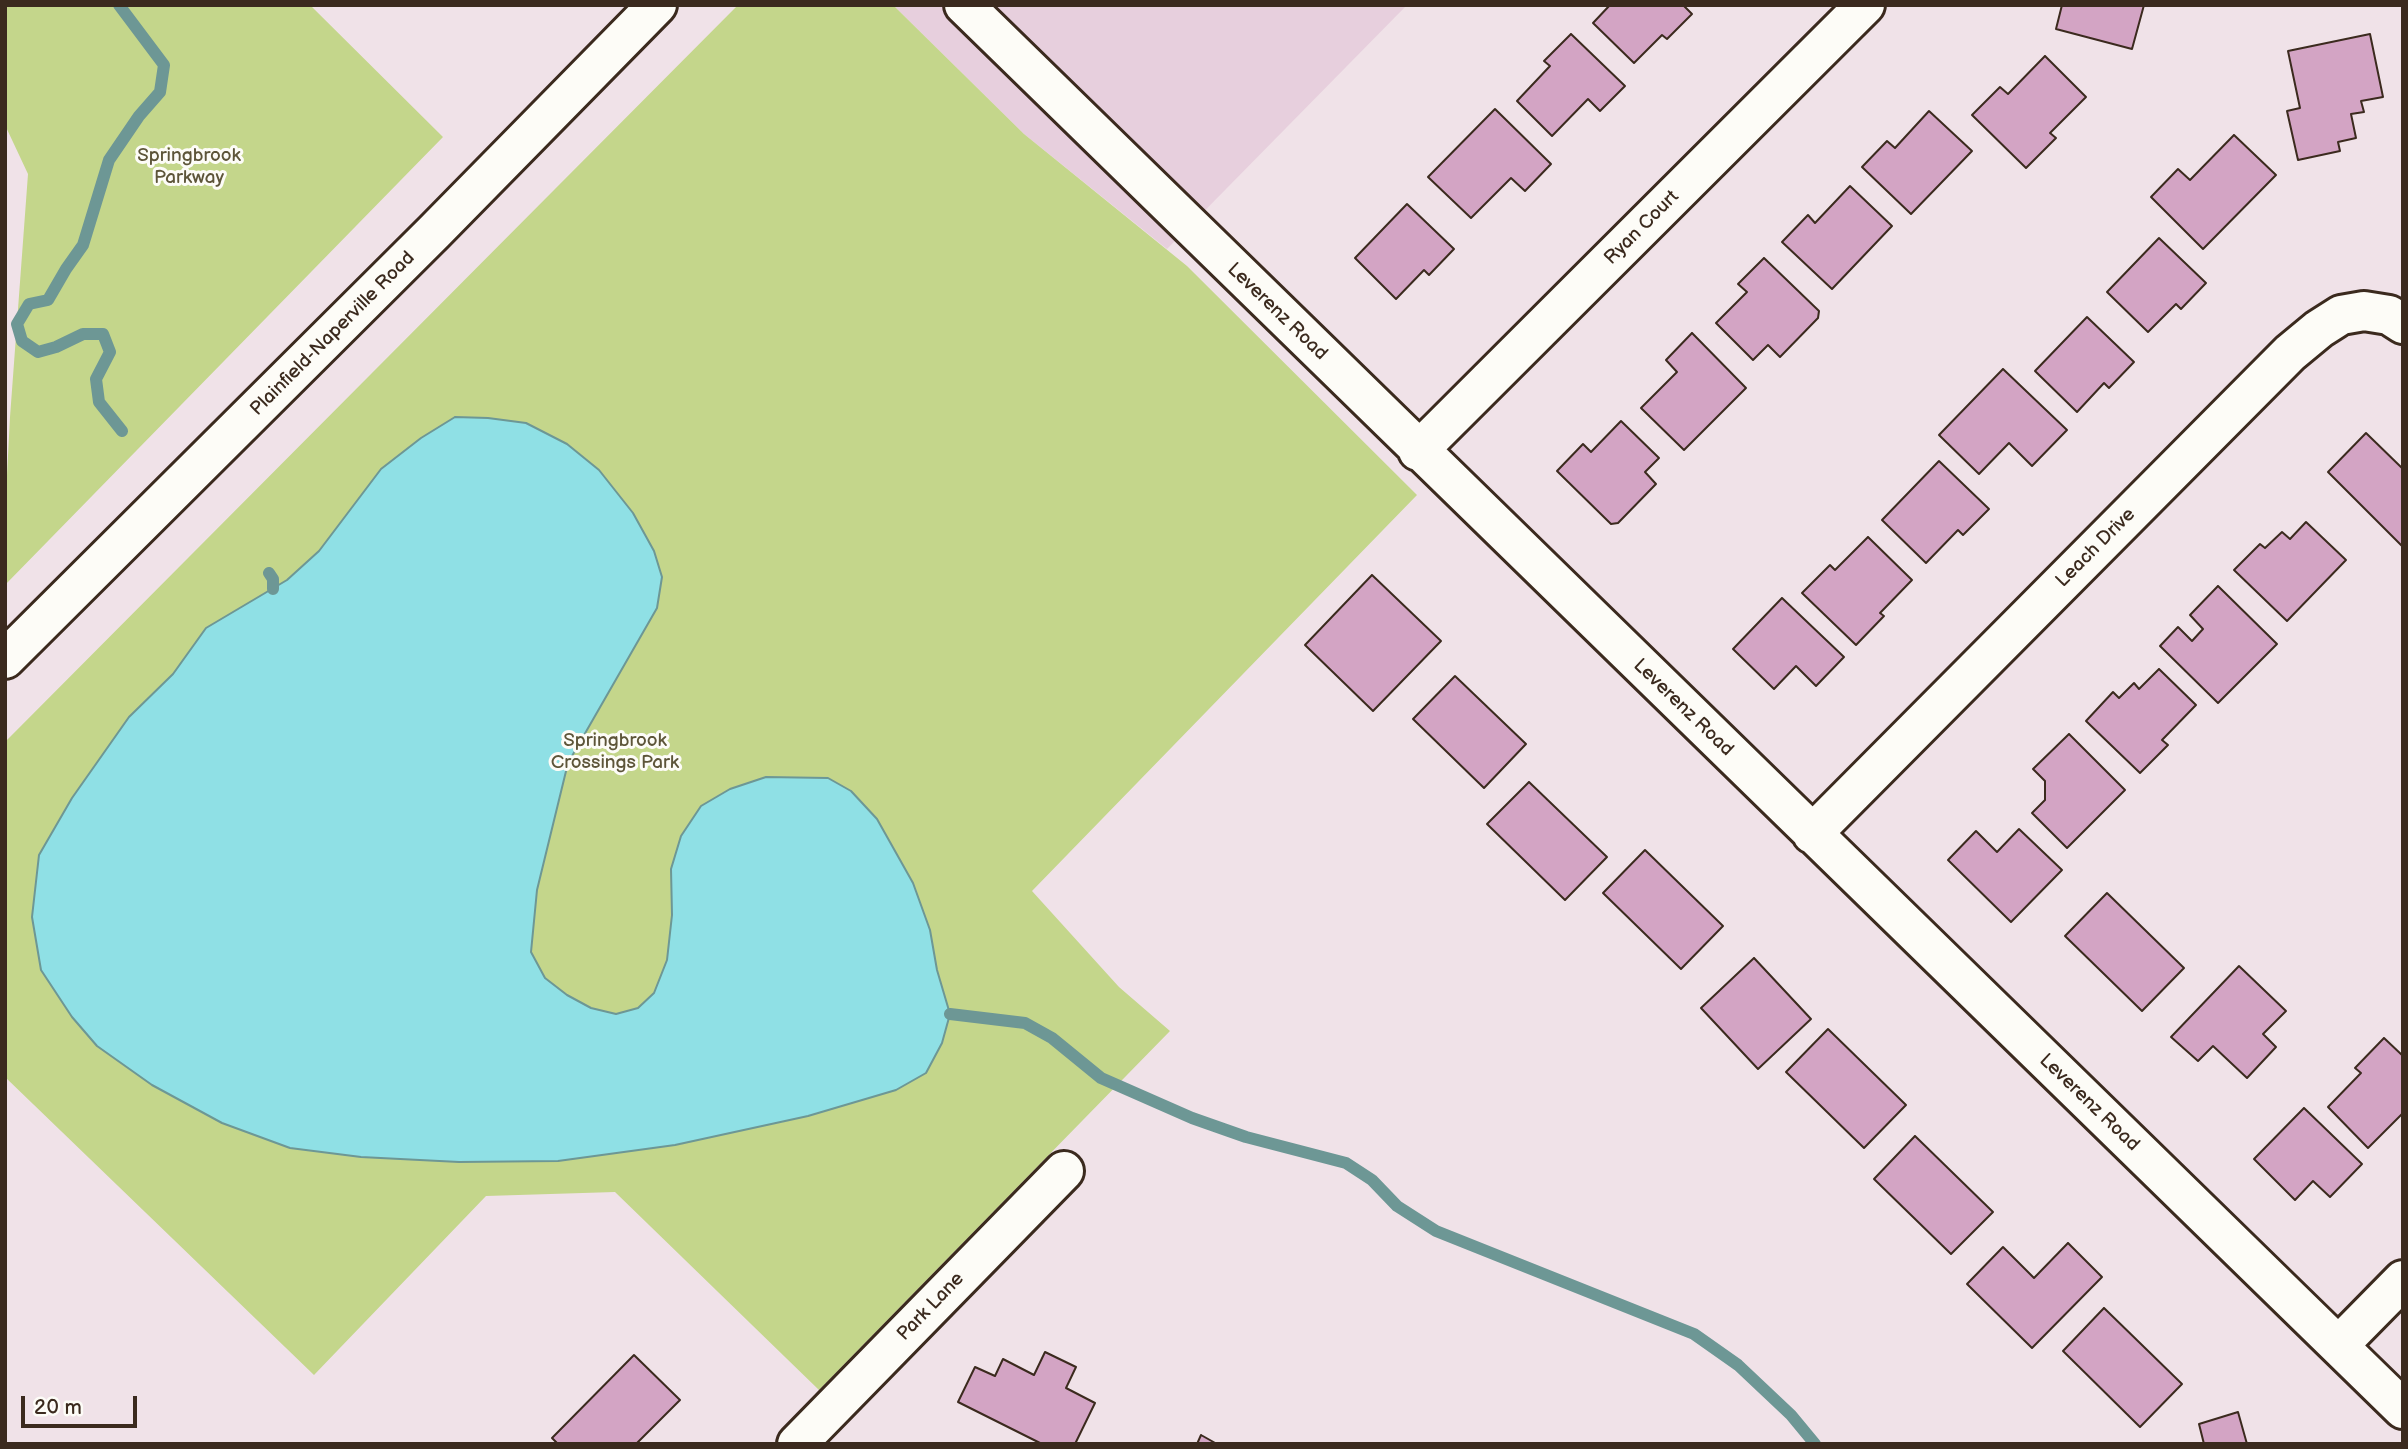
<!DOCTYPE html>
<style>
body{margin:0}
#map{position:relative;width:2408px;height:1449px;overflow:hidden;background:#f0e2e8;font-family:"Balsamiq Sans",sans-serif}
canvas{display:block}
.frame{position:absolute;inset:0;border:7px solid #3b2a1e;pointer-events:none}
.scale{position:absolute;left:21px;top:1396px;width:116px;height:32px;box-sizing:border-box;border:4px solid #3b2a1e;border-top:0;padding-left:9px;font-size:21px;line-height:24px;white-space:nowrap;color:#3b2a1e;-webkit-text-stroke:5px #fdfcf7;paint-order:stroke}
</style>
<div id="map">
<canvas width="2408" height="1449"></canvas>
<div class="frame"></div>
<div class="scale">20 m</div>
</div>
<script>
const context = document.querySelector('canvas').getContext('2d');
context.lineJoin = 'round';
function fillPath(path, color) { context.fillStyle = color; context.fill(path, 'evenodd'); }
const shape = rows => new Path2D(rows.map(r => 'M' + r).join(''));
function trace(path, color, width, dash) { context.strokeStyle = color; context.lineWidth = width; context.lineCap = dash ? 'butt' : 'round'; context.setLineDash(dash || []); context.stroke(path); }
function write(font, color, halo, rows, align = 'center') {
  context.font = font + ' "Balsamiq Sans",sans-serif'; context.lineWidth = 6; context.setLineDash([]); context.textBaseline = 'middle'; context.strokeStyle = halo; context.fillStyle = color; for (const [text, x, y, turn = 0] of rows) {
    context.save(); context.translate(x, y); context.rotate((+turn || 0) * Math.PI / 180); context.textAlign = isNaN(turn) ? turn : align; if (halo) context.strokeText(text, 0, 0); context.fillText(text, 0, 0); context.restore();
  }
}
const built = shape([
 [893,5,1407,5,1167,249,1024,134]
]);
const green = shape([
 [5,5,310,5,443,137,5,585,5,514,10,417,28,174,5,125],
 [738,5,893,5,1024,134,1187,266,1417,495,1032,891,1119,987,1170,1031,819,1390,615,1192,486,1196,314,1375,5,1077,5,742]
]);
const water = shape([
 [455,417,488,418,526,423,567,444,599,470,633,513,654,551,662,577,657,608,568,763,537,890,531,952,545,978,567,995,591,1008,616,1014,638,1008,654,993,667,960,672,915,671,869,681,836,701,806,730,789,766,777,828,778,851,791,877,819,913,883,930,930,937,970,950,1014,942,1043,926,1073,896,1090,808,1116,675,1145,558,1161,459,1162,361,1157,290,1148,222,1123,152,1085,97,1046,72,1017,41,970,32,917,39,855,72,798,129,717,173,674,206,628,287,580,319,551,381,469,421,438,455,417]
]);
const stream = shape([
 [119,5,164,65,160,92,139,116,109,160,83,245,66,269,48,300,29,304,17,324,22,341,38,352,56,347,83,334,103,334,110,352,96,379,99,402,122,431],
 [269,573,273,579,273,589],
 [950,1014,1025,1023,1052,1038,1101,1078,1192,1118,1246,1137,1346,1163,1372,1180,1397,1206,1436,1231,1694,1334,1738,1365,1791,1415,1815,1444]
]);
const building = shape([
 [1610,5,1683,5,1692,14,1667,39,1662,35,1634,63,1593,23,1610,5],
 [2062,5,2144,5,2132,49,2056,29,2062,5],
 [1571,34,1625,86,1600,111,1588,99,1552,136,1517,101,1550,66,1544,61,1571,34],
 [2370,34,2383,97,2361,101,2364,112,2351,114,2356,138,2338,142,2340,151,2298,160,2287,111,2300,108,2288,51,2370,34],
 [2045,56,2086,97,2050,133,2056,138,2026,168,1972,115,2000,87,2008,94,2045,56],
 [1495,109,1551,164,1525,191,1511,178,1471,218,1428,177,1495,109],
 [1929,111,1972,151,1911,214,1862,167,1887,141,1895,148,1929,111],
 [2234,135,2276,175,2203,249,2151,197,2178,169,2190,180,2234,135],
 [1850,186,1892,226,1832,289,1782,242,1808,215,1815,223,1850,186],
 [1407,204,1454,249,1429,275,1424,270,1396,299,1355,258,1407,204],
 [2159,238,2206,283,2181,309,2176,304,2148,332,2107,292,2159,238],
 [1764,258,1819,311,1818,318,1780,357,1768,345,1753,360,1716,323,1747,292,1738,284,1764,258],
 [2087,317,2134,362,2109,388,2104,383,2077,412,2035,371,2087,317],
 [1692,333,1746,388,1684,450,1641,408,1677,372,1666,360,1692,333],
 [2003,369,2067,430,2032,466,2009,443,1979,474,1939,435,2003,369],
 [1621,421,1659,458,1645,472,1656,484,1618,523,1611,524,1557,471,1583,444,1591,452,1621,421],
 [2366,433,2403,469,2403,547,2328,472,2366,433],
 [1939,461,1989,509,1963,535,1958,530,1926,563,1882,520,1939,461],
 [2306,522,2346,560,2287,621,2234,570,2260,544,2265,548,2282,532,2290,539,2306,522],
 [1868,537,1912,580,1880,613,1884,616,1856,645,1802,593,1830,565,1835,570,1868,537],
 [1372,575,1441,641,1373,711,1305,645,1372,575],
 [2218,586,2277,644,2218,703,2160,646,2178,627,2192,641,2203,629,2190,615,2218,586],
 [1782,598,1844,657,1816,686,1796,666,1774,689,1733,649,1782,598],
 [2159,669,2196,705,2162,740,2168,745,2140,773,2086,721,2113,692,2119,698,2134,683,2139,689,2159,669],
 [1455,676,1526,744,1484,788,1413,719,1455,676],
 [2069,734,2125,790,2067,848,2032,813,2045,800,2045,781,2033,769,2069,734],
 [1529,782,1607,857,1565,900,1487,824,1529,782],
 [2019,829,2062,870,2011,922,1948,860,1976,831,1997,852,2019,829],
 [1645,850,1723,926,1681,969,1603,893,1645,850],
 [2107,893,2184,968,2142,1011,2065,936,2107,893],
 [1754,958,1811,1019,1758,1069,1701,1008,1754,958],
 [2239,966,2286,1011,2263,1034,2276,1047,2247,1078,2213,1046,2198,1061,2171,1037,2239,966],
 [1828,1029,1906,1105,1864,1148,1786,1072,1828,1029],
 [2384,1038,2403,1056,2403,1113,2368,1148,2328,1107,2361,1073,2355,1068,2384,1038],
 [2304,1108,2362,1164,2330,1197,2313,1181,2295,1200,2254,1159,2304,1108],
 [1915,1136,1993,1212,1951,1254,1874,1179,1915,1136],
 [2068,1243,2102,1277,2032,1348,1967,1284,2003,1247,2034,1278,2068,1243],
 [2104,1308,2182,1384,2140,1427,2063,1351,2104,1308],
 [1045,1352,1076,1367,1066,1388,1095,1403,1075,1444,1042,1444,958,1402,975,1367,995,1376,1003,1359,1034,1375,1045,1352],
 [634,1355,680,1400,636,1444,558,1444,552,1438,634,1355],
 [2238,1412,2247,1444,2204,1444,2199,1424,2238,1412],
 [1201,1435,1217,1444,1197,1444,1201,1435]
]);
const minor = shape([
 [964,5,2403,1409],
 [1418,451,1865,5],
 [1812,834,2290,353,2319,329,2341,315,2364,311,2389,315,2403,324],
 [2339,1345,2403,1280],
 [797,1444,1064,1171]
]);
const major = shape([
 [5,659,434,232,657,5]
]);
const parkNames = [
 ["Springbrook",189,156],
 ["Parkway",189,178],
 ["Springbrook",615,741],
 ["Crossings Park",615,763]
];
const streetNames = [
 ["Ryan Court",1642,228,-45],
 ["Leverenz Road",1277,312,44],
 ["Plainfield-Naperville Road",333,334,-45],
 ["Leach Drive",2096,548,-45],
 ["Leverenz Road",1683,708,44],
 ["Leverenz Road",2089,1103,44],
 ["Park Lane",931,1307,-46]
];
fillPath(built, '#e7cfdd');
fillPath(green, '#c4d68b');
fillPath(water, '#8fe0e5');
trace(water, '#6d9795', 2);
trace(stream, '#6d9795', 12);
fillPath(building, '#d3a4c4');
trace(building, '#3b2a1e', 2);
trace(minor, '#3b2a1e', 44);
trace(major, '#3b2a1e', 44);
trace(minor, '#fdfcf7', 38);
trace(major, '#fdfcf7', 38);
write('19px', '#5d5539', '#fdfcf7', parkNames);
write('19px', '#3b2a1e', '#fdfcf7', streetNames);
</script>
